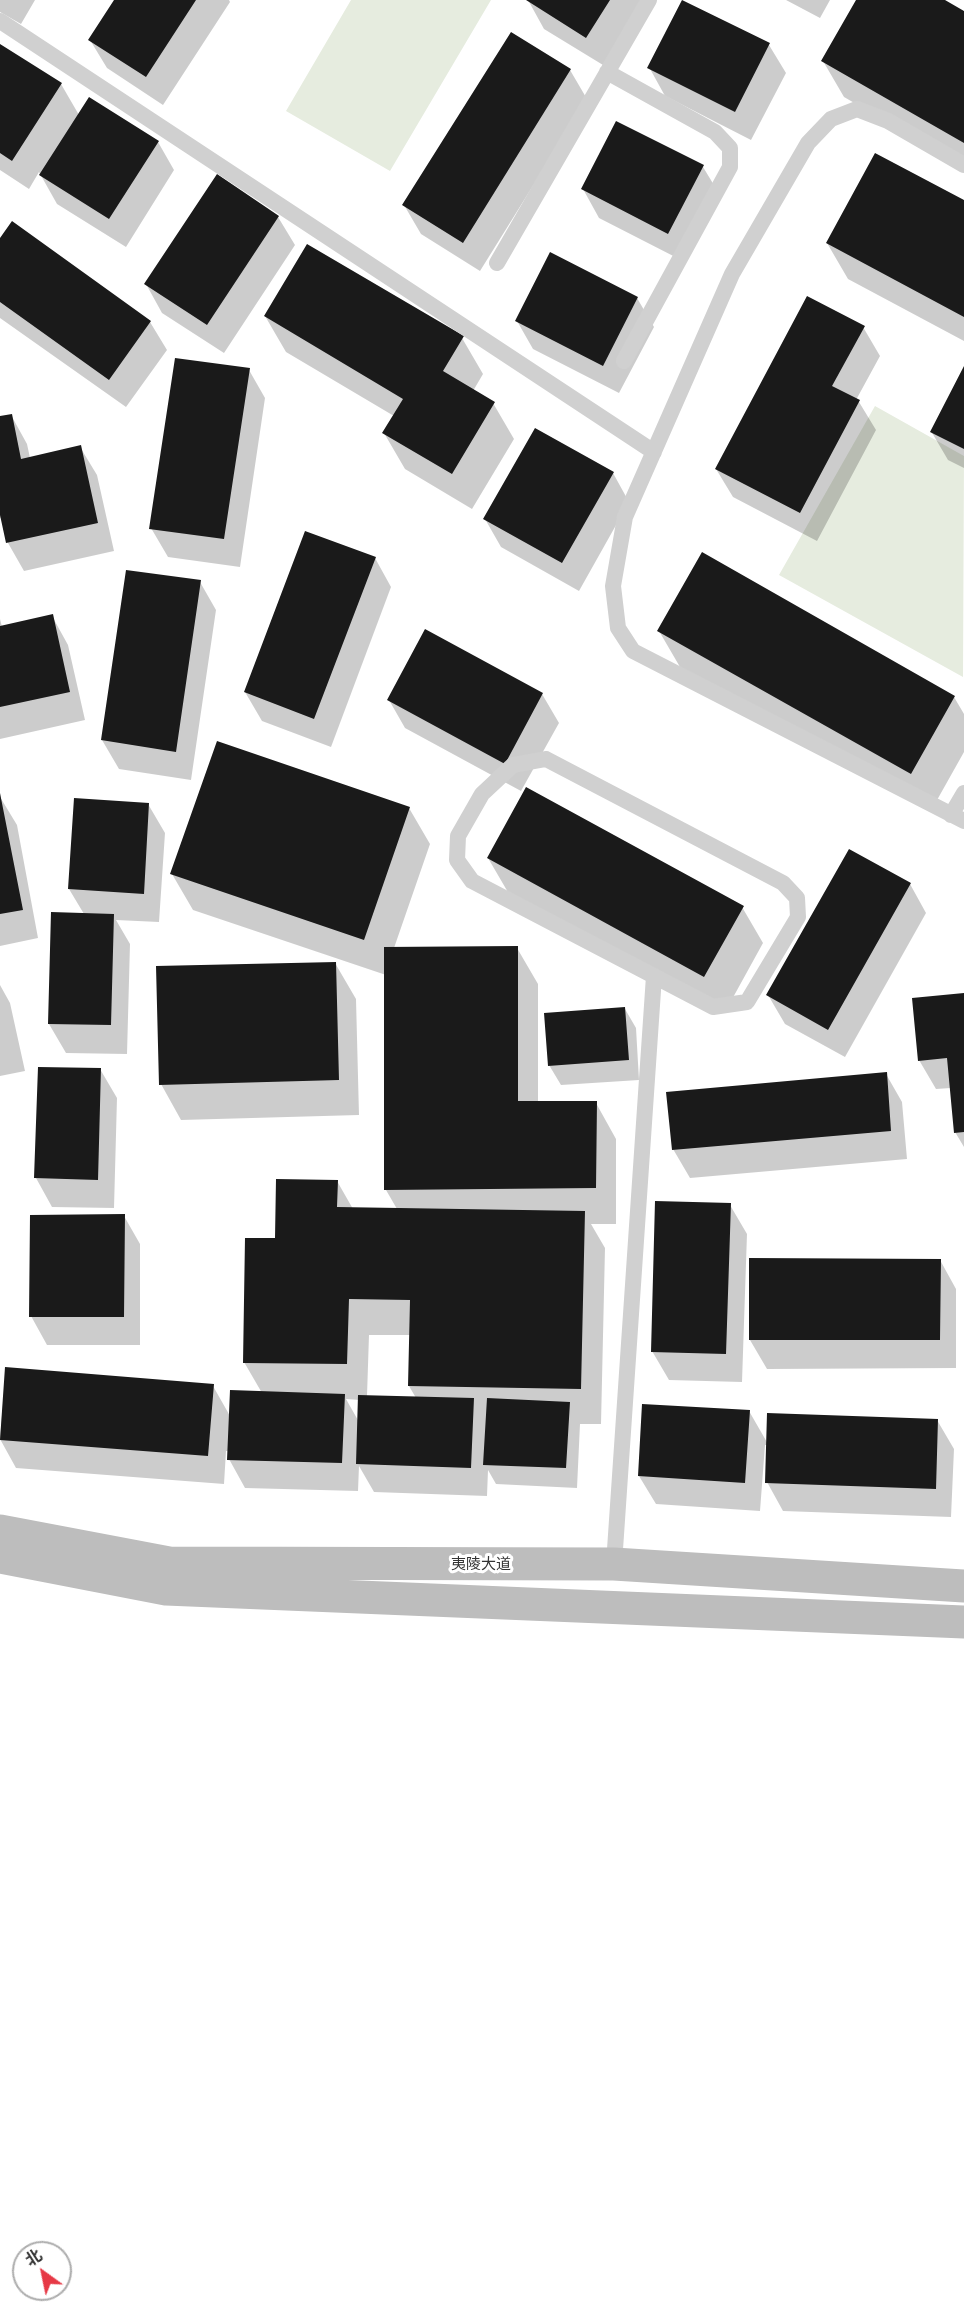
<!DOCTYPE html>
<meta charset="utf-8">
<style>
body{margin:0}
#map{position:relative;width:964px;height:2313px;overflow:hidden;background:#fff;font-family:Inter,"Noto Sans SC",sans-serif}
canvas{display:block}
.north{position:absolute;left:12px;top:2241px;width:60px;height:60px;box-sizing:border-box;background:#fff;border:2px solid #adadad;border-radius:50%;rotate:327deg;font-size:16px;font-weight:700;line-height:24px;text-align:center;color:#333}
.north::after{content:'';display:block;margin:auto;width:21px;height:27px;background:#e63946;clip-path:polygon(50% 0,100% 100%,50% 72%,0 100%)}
</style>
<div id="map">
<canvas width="964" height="2313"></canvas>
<div class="north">北</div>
</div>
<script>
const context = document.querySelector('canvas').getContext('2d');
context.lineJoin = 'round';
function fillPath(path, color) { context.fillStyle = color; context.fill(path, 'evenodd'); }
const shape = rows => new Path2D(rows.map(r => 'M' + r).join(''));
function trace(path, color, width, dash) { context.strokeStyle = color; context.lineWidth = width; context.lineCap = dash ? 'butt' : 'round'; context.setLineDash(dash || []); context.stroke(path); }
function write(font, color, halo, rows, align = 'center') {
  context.font = font + ' Inter,"Noto Sans SC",sans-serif'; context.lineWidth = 6; context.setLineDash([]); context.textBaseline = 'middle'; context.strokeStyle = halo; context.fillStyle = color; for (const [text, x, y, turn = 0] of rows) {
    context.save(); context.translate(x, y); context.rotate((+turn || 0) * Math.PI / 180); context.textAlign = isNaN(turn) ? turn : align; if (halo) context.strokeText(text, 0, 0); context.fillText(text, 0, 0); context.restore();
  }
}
const green = shape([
 [351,0,491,0,390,171,286,111],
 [875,406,964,456,963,677,779,575]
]);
const shadow = shape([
 [0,0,35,0,21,24,0,12],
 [116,0,229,0,230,2,163,105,107,68,90,40],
 [528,0,644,0,603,65,544,29],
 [786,0,830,0,820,18],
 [858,0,942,0,964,13,964,166,844,97,823,61],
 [511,34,570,70,587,99,480,271,421,234,404,205],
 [0,45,61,84,79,115,158,142,174,170,126,247,57,204,39,172,29,189,0,170],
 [769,45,786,73,751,140,665,96,649,67],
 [703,167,720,195,685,262,599,218,583,189],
 [964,202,964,341,848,279,827,243],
 [278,217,295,245,224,353,162,313,146,284],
 [0,241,150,322,167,350,126,407,0,318],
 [637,298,654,327,619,393,533,349,517,321],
 [265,316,462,338,483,374,473,391,493,403,514,439,472,509,405,469,384,433,394,416,286,352],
 [863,327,880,356,856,400,859,402,876,430,817,541,733,497,716,469],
 [249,370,265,398,240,567,168,557,151,528],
 [964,370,964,468,948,460,931,431],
 [11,415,27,444,30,458,80,447,97,475,114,551,24,571,8,543,2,517,0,518,0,418],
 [613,473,629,502,579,591,501,547,485,519],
 [375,558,391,587,331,747,262,721,245,692],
 [200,582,216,610,191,780,119,769,102,740],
 [52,616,68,645,85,720,0,739,0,619,2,627],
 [659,631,954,697,964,714,964,752,932,809,680,667],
 [542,694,559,723,521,791,405,728,389,700],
 [0,797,17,825,38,938,0,946],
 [148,804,165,833,159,922,116,920,130,944,127,1054,66,1053,49,1024,84,914,69,889],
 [409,808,430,844,394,948,517,948,538,984,538,1103,596,1103,616,1139,616,1224,591,1224,605,1248,601,1424,580,1424,577,1488,496,1484,488,1470,487,1496,374,1492,359,1466,358,1491,245,1488,229,1459,229,1451,226,1451,224,1484,16,1468,0,1439,6,1368,213,1386,230,1416,262,1393,244,1362,276,1240,337,1181,353,1209,397,1209,386,1190,386,975,193,910,172,874],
 [369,1335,410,1335,409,1386,416,1398,367,1396],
 [346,1399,360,1400,359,1422],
 [488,858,742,907,763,943,725,1012,509,894],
 [910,884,926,913,845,1057,785,1024,768,995],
 [335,963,356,999,359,1115,181,1120,161,1084],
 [0,985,10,1003,25,1071,0,1076],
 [964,994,964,1147,955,1132,951,1088,936,1089,919,1060],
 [625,1009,636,1028,639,1080,561,1085,549,1065],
 [100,1069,117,1098,114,1208,52,1207,36,1178],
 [886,1074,902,1102,907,1159,690,1178,673,1149],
 [730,1205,747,1234,742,1382,669,1380,652,1351],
 [124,1216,140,1244,140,1345,47,1345,31,1316],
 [750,1260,940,1260,956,1289,956,1368,767,1369,750,1340],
 [749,1411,768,1444,937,1420,954,1449,951,1517,783,1511,767,1482,768,1445,765,1445,760,1511,656,1504,639,1476]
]);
const building = shape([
 [114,0,196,0,146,77,88,40],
 [526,0,610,0,586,38],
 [682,0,770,43,735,112,647,68],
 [856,0,945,0,964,11,964,143,821,61],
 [511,32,571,69,463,243,402,205],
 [0,44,62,83,12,161,0,153],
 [89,97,159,141,109,219,39,175],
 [616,121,704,165,668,234,581,189],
 [875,153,964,200,964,317,826,243],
 [217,174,279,216,207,325,144,284],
 [12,221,151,321,109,380,0,302,0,238],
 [307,244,464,336,443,371,495,402,452,474,382,433,403,399,264,316],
 [550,252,638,297,603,366,515,321],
 [807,296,865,326,832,386,860,400,800,513,715,469],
 [175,358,250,368,224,539,149,529],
 [964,366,964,449,930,432],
 [12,414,21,459,81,445,98,523,6,543,0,515,0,416],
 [535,428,614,472,562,563,483,519],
 [305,531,376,557,314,719,244,692],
 [702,552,955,696,911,774,657,631],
 [126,570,201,580,176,752,101,740],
 [53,614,70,692,0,707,0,626],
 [425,629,543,693,505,764,387,700],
 [217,741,410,807,364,940,170,874],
 [526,787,744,906,704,977,487,858],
 [0,793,23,910,0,914],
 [74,798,149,803,144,894,68,889],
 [849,849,911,883,828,1030,766,995],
 [51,912,114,914,111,1025,48,1024],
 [518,946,518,1101,597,1101,596,1188,384,1190,384,947],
 [336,962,339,1080,159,1085,156,966],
 [964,993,964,1132,954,1133,947,1058,918,1061,912,998],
 [625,1007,629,1060,548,1066,544,1013],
 [38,1067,101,1068,98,1180,34,1178],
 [887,1072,891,1131,672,1150,666,1092],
 [276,1179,338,1180,337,1207,585,1211,581,1389,408,1386,410,1300,349,1299,347,1364,243,1363,245,1238,275,1238],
 [655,1201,731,1203,726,1354,651,1352],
 [125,1214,124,1317,29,1317,30,1215],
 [749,1258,941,1259,940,1340,749,1340],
 [5,1367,214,1384,208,1456,0,1440],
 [230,1390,345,1394,342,1463,227,1460],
 [358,1395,474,1398,471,1468,356,1464],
 [487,1398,570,1402,566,1468,483,1465],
 [642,1404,750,1410,745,1483,638,1476],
 [767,1413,938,1419,936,1489,765,1483]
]);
const service = shape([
 [0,21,654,452],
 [607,72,715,132,730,148,730,167,624,361],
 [964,165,888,121,857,109,831,119,808,143,732,274,625,517,613,586,618,628,633,651,964,821],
 [497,263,649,0],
 [546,759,783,883,797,898,798,917,747,1002,713,1007,472,881,457,860,458,836,482,794,513,765,546,759],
 [951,815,964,793],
 [614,1564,654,976]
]);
const secondary = shape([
 [0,1531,169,1563,614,1564,964,1586],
 [0,1557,166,1589,964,1622]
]);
const streetNames = [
 ["夷陵大道",481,1564]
];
fillPath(green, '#e6ecdf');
fillPath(shadow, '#0003');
fillPath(building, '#1a1a1a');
trace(service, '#d0d0d0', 16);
trace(secondary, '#bdbdbd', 33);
write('15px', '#333', '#fff', streetNames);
</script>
